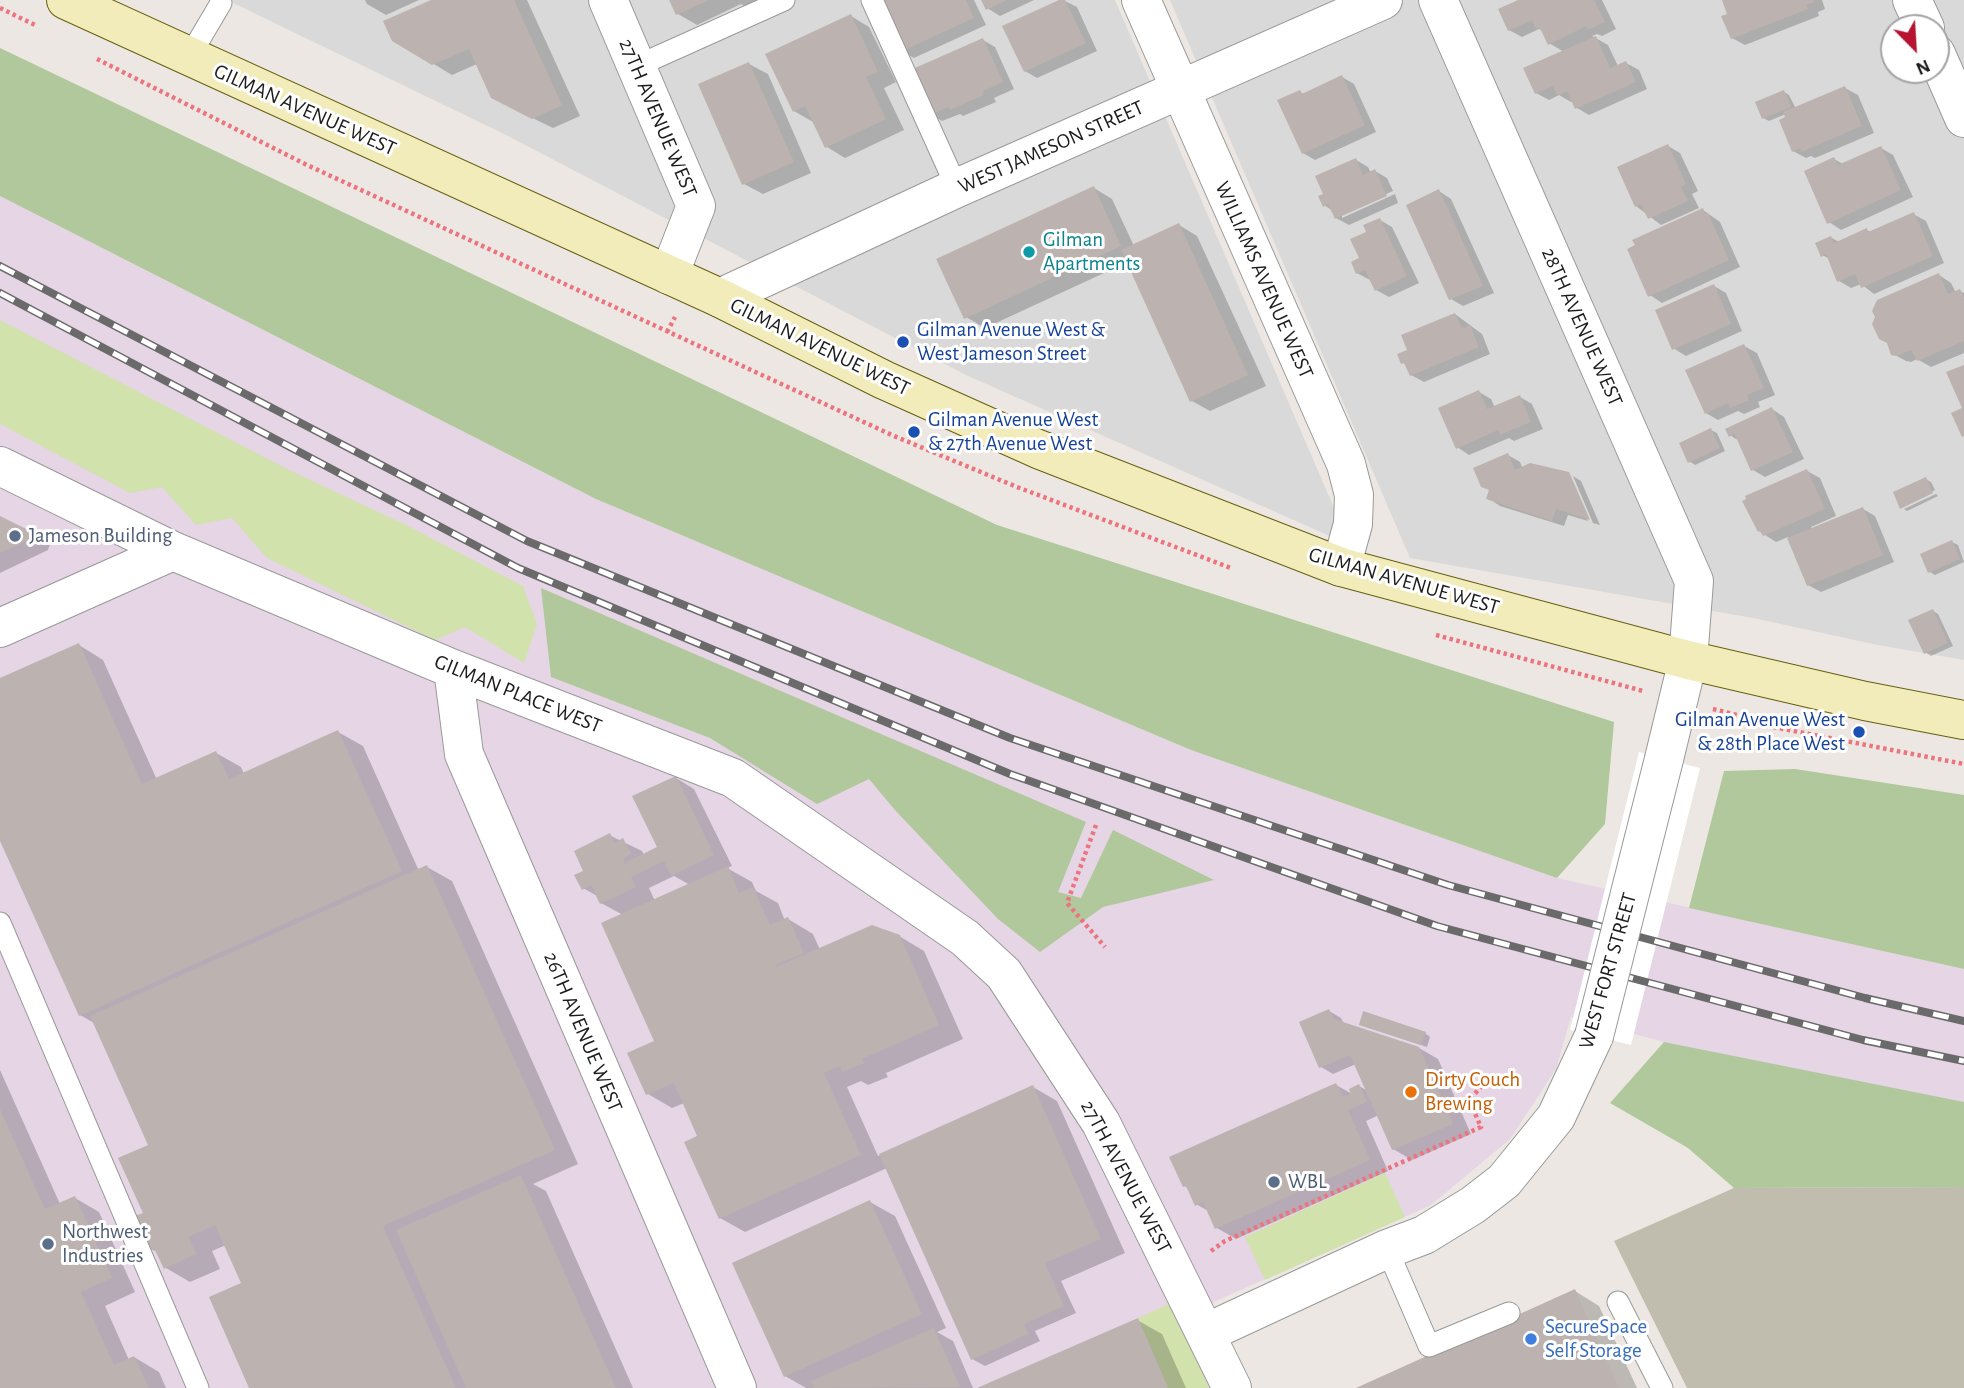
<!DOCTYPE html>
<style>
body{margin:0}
#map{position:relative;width:1964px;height:1388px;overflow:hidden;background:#ece7e2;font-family:"Alegreya Sans",sans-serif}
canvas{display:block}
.north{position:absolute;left:1880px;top:14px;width:70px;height:70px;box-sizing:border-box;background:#fff;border:2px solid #a4a4a4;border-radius:50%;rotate:156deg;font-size:19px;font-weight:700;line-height:28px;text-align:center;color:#1c1c1c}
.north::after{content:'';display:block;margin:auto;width:24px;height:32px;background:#b51331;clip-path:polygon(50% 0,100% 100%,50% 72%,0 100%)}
</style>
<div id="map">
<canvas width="1964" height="1388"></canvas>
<div class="north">N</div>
</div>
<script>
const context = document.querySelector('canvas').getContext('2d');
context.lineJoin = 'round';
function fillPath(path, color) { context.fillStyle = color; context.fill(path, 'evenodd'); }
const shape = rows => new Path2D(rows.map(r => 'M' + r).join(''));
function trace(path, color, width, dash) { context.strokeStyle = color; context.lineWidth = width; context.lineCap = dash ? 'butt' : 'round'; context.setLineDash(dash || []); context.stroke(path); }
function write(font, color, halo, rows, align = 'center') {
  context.font = font + ' "Alegreya Sans",sans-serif'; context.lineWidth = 6; context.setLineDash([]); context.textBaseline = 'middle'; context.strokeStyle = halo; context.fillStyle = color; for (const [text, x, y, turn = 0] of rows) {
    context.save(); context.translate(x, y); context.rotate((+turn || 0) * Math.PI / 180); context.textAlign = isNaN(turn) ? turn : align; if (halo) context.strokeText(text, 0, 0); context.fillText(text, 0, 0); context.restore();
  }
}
const residential = shape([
 [227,0,1115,0,1350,545,966,375,506,135],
 [1170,0,1964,0,1964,660,1878,645,1753,618,1410,558],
 [1894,28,1936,28,1936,70,1894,70]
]);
const industrial = shape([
 [0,196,596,499,1191,750,1557,878,1964,969,1964,1106,1664,1042,1571,1017,1556,1069,1510,1139,1431,1205,1178,1318,1209,1388,0,1388]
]);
const construction = shape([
 [1964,1187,1964,1388,1687,1388,1614,1241,1734,1188]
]);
const grass = shape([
 [0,320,291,471,404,524,523,586,537,624,524,663,465,627,435,640,267,558,232,518,196,525,162,487,130,493,0,424],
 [1385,1173,1405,1217,1265,1280,1245,1237],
 [1171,1303,1209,1388,1168,1388,1138,1318]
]);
const forest = shape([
 [0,48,997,525,1614,722,1605,824,1557,878,1191,750,596,499,0,196],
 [541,588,1086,822,1058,892,1081,898,1113,830,1214,880,1103,907,1040,952,998,919,895,810,869,779,817,804,710,738,551,677],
 [1795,769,1964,795,1964,969,1689,908,1724,771],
 [1664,1042,1964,1102,1964,1187,1734,1188,1688,1148,1610,1103]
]);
const pier = shape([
 [1639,752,1700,768,1631,1045,1570,1030]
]);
const shadow = shape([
 [365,0,419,0,386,15,367,4],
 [435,0,527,0,580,116,553,128,512,108,477,64,452,75,394,40],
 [671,0,768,0,749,9,741,4,697,25,678,14],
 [878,0,974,0,986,25,914,58,901,51],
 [983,0,1034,0,1000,16,987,8],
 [1063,0,1077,7,1097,51,1037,78,1025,71],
 [1522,0,1602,0,1616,29,1602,36,1597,34,1592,36,1608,45,1618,66,1626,63,1639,70,1647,89,1589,115,1577,108,1574,101,1571,102,1559,95,1549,100,1536,93,1564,52,1549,43,1544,32,1539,29,1522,37,1509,30],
 [1723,0,1822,0,1825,9,1818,12,1819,16,1745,45,1732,38,1730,15],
 [851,16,869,27,896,82,884,88,904,130,845,158,827,147,813,122,794,111],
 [983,40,995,47,1014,89,994,98,996,102,963,116,960,114,942,121,930,114],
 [749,64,768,74,811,173,763,194,744,184],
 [1342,77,1354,84,1376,132,1315,160,1303,153,1300,92,1304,94],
 [1845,88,1858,95,1874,133,1815,158,1811,156,1806,158,1793,151,1786,114,1769,121,1763,118,1784,92,1789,95,1796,109],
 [1668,146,1680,153,1698,191,1692,194,1699,208,1661,225,1636,206],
 [1881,148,1893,155,1913,197,1841,230,1829,222,1834,159,1843,164],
 [1356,160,1368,167,1371,173,1375,171,1387,178,1393,191,1342,214,1342,218,1395,194,1398,203,1349,225,1336,218,1333,211,1324,205],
 [1094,188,1112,199,1134,246,1179,225,1197,236,1266,386,1210,411,1192,401,1128,262,985,328,966,317],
 [1439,191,1451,199,1494,293,1463,306,1451,299],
 [1703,210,1720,222,1740,267,1662,303,1650,295],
 [1913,214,1926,221,1944,263,1874,294,1861,284,1851,288,1839,281,1830,259,1822,255,1830,237,1839,242,1867,230,1870,232],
 [1380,220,1392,227,1419,283,1389,297,1376,290,1370,280,1357,273,1369,233],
 [1939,275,1951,283,1956,293,1960,291,1964,293,1964,353,1931,367,1917,359,1911,362,1906,361,1893,354],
 [1714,286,1726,293,1742,331,1686,356,1673,348],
 [1455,314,1482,334,1490,354,1424,382,1411,375,1409,351],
 [1744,346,1757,353,1775,395,1758,402,1760,407,1744,414,1738,411,1718,420,1706,413],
 [1479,392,1491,399,1495,408,1520,397,1532,404,1543,429,1514,441,1509,438,1469,455,1457,447],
 [1772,409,1784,417,1804,459,1765,477,1753,470,1739,441,1730,435],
 [1711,430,1717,433,1725,451,1695,465,1689,461],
 [1508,455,1520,462,1523,469,1572,475,1569,475,1588,521,1568,515,1564,526,1500,506,1488,498],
 [1807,471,1820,478,1836,516,1811,527,1812,530,1863,509,1875,516,1894,562,1821,592,1808,585,1788,537,1776,542,1759,531],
 [1573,476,1581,481,1600,525,1593,523],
 [1925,479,1931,482,1935,490,1902,507,1895,493],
 [1936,494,1938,496,1907,511,1904,509],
 [0,518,50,544,48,550,0,573],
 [1952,542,1958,545,1964,562,1935,575,1930,572],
 [1933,611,1938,614,1953,646,1931,656,1925,652],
 [79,645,103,660,157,780,216,753,241,767,244,774,338,732,363,746,419,871,427,867,452,881,578,1164,533,1184,546,1191,633,1388,251,1388,243,1284,226,1245,212,1251,220,1269,190,1282,166,1268,159,1253,151,1249,145,1214,150,1146,96,1024,80,1015,0,837,0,680],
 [676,778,694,789,732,866,727,868,752,882,756,891,778,903,785,921,788,919,813,934,820,950,899,936,924,951,963,1039,886,1073,888,1077,868,1085,861,1081,847,1087,878,1156,1033,1087,1057,1101,1125,1253,1061,1281,1076,1313,1035,1331,1040,1341,985,1366,972,1359,887,1168,745,1232,720,1218,700,1137,684,1103,672,1108,648,1094,656,1041,623,915,601,903,599,897,583,888,585,872,609,835,642,851,644,855,659,848],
 [674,876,690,885,655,901,649,888],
 [1329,1011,1341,1018,1344,1024,1419,1048,1438,1059,1471,1134,1412,1160,1393,1149,1379,1115,1366,1121,1388,1171,1236,1239,1217,1228,1210,1212,1196,1204,1189,1188,1184,1186,1336,1085,1354,1095,1359,1086,1368,1091,1356,1064,1333,1074,1321,1067],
 [1366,1027,1425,1033,1430,1037,1427,1047],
 [0,1070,60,1204,75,1198,99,1212,135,1292,105,1306,129,1360,134,1357,159,1372,166,1388,0,1388],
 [870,1202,895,1216,946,1328,937,1332,953,1341,973,1388,806,1388,785,1376],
 [1575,1291,1599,1306,1637,1388,1360,1388],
 [1137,1320,1162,1334,1186,1388,981,1388]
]);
const building = shape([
 [431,0,514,0,562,105,532,119,491,98,469,49,432,65,392,41,383,21],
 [669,0,709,0,676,15],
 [876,0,966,0,974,18,900,52],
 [981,0,1007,0,986,10],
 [1059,0,1065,0,1086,43,1024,72,1002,26],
 [1518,0,1594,0,1605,22,1588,30,1586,26,1548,45,1540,28,1536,29,1532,20,1508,31,1498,9],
 [1722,0,1813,0,1814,2,1806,5,1808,9,1731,39,1721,16,1727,14],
 [851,14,878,72,866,77,886,119,825,148,805,106,793,112,765,54],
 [1596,36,1610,68,1626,61,1636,82,1575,109,1567,91,1557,96,1553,86,1535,94,1523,68],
 [983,38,1003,82,983,91,984,95,950,110,948,107,928,116,908,71],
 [749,62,794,162,742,185,698,84],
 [1342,75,1365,125,1302,154,1277,100,1300,90,1302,94],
 [1845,86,1862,126,1801,152,1800,148,1792,152,1779,120,1785,117,1783,112],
 [1784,90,1791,107,1762,119,1755,102],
 [1668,144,1686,184,1681,187,1688,201,1648,219,1641,204,1635,207,1617,167],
 [1881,146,1901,190,1827,224,1804,171,1834,157,1838,165],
 [1356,158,1363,175,1375,169,1387,196,1335,219,1328,204,1323,207,1318,196,1323,194,1315,176],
 [1094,186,1121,246,964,319,936,259],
 [1439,189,1483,286,1449,300,1406,205],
 [1703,208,1705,214,1708,213,1729,260,1648,297,1627,249,1635,245,1632,240],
 [1914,212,1933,256,1861,288,1855,274,1837,282,1826,254,1821,257,1815,243,1831,236,1834,243,1867,228,1868,232],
 [1380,218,1407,276,1375,291,1365,270,1356,274,1351,262,1359,258,1350,239,1366,232,1363,225],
 [1179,223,1248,375,1190,402,1121,250],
 [1939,273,1948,294,1960,289,1964,298,1964,341,1917,361,1911,350,1897,356,1891,355,1887,343,1879,339,1872,324,1875,317,1872,311,1877,300],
 [1714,284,1731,324,1672,350,1655,310],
 [1455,313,1462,328,1470,325,1479,347,1410,376,1404,363,1401,364,1397,354,1407,350,1401,335],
 [1744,344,1764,388,1747,395,1749,400,1730,408,1728,403,1705,414,1685,370],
 [1964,365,1964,436,1962,437,1951,413,1962,408,1946,372],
 [1479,390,1487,409,1520,395,1531,422,1500,435,1498,430,1456,449,1438,408],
 [1772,407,1793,452,1751,471,1734,433,1729,437,1725,429],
 [1711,428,1720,448,1688,463,1679,443],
 [1508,453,1515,470,1530,463,1569,472,1590,520,1556,509,1552,521,1486,499,1489,490,1481,487,1473,468],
 [1807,469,1825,509,1763,536,1760,531,1758,532,1742,501,1746,499,1745,496],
 [1926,477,1933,493,1900,509,1893,492],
 [1863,507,1883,555,1807,586,1787,538],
 [0,516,32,532,29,540,0,553],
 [1952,540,1960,559,1928,573,1920,554],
 [1933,609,1948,643,1924,654,1908,620],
 [79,643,142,784,216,751,229,779,338,730,402,871,79,1016,0,841,0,678],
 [676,776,714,855,671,876,664,861,631,877,636,887,600,904,591,885,582,890,574,875,583,871,574,851,610,833,614,843,623,838,631,854,623,859,625,863,657,847,632,796],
 [427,865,555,1150,383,1226,456,1388,249,1388,209,1297,241,1283,215,1225,189,1237,196,1254,164,1269,154,1248,150,1250,135,1216,143,1213,118,1158,148,1145,90,1016],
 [728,866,739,893,753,887,770,925,788,917,804,953,775,965,776,967,872,925,900,935,939,1025,862,1059,864,1063,842,1072,840,1066,824,1073,861,1155,719,1219,684,1142,697,1136,674,1083,646,1095,627,1053,654,1041,601,923],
 [1329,1009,1334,1019,1419,1047,1453,1124,1392,1150,1350,1055,1319,1068,1299,1022],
 [1363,1011,1426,1032,1421,1045,1359,1025],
 [1336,1083,1343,1097,1351,1094,1349,1089,1359,1084,1367,1102,1348,1110,1370,1160,1215,1229,1203,1202,1195,1206,1186,1186,1183,1187,1169,1157],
 [1033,1085,1101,1239,1045,1263,1064,1306,1024,1324,1028,1334,971,1360,879,1154],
 [0,1109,45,1209,75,1196,112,1278,81,1292,114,1365,134,1356,149,1388,0,1388],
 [521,1175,616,1388,466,1388,396,1230],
 [870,1200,922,1314,784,1377,732,1263],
 [1575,1289,1619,1388,1356,1388],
 [1138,1318,1168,1388,977,1388],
 [934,1328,960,1387,814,1388,811,1381]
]);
const path = shape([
 [0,8,37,26],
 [97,59,307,165,894,436,1017,487,1231,568],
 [667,332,675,317],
 [1436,635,1643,691],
 [1713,709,1737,715,1758,724,1964,764],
 [1096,825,1067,903,1105,947],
 [1211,1251,1225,1241,1481,1127,1469,1100,1493,1074]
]);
const lane = shape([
 [872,0,957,188],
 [189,57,221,3],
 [637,66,784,0],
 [0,923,198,1388],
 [1387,1249,1429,1346,1509,1313],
 [1618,1302,1662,1388]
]);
const street = shape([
 [608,0,696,206,669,275],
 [1141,0,1346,464,1354,495,1353,524,1341,567],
 [1438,0,1694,581,1688,660,1664,759],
 [1912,0,1925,28],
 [1936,54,1964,118],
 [720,298,957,188,1383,0],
 [0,466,173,551,453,669,733,778,965,938,1004,974,1101,1123,1232,1388],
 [0,628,173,551],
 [453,669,464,754,737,1388],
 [1206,1333,1387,1249,1424,1235,1473,1205,1504,1181,1556,1117,1594,1036]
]);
const secondary = shape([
 [66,0,720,298,884,380,1038,449,1341,567,1688,660,1865,701,1964,720]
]);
const rail = shape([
 [0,266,527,541,1010,738,1448,885,1865,998,1964,1021],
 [0,293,518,568,1010,774,1437,926,1863,1040,1964,1061]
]);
const streetBridge = shape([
 [1594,1036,1664,759]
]);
const markers = [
 [1029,252,7,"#0f9aa8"],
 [903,342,7,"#1a4fb4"],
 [914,432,7,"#1a4fb4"],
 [15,536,7,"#5c6f8a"],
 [1859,732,7,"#1a4fb4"],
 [1411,1092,7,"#e8710a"],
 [1274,1182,7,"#5c6f8a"],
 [48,1244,7,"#5c6f8a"],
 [1531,1339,7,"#3f7fe0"]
];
const streetNames = [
 ["GILMAN AVENUE WEST",305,110,24],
 ["27TH AVENUE WEST",658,118,67],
 ["WEST JAMESON STREET",1051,147,-24],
 ["WILLIAMS AVENUE WEST",1264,280,66],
 ["28TH AVENUE WEST",1582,327,66],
 ["GILMAN AVENUE WEST",820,347,26],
 ["GILMAN AVENUE WEST",1404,581,16],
 ["GILMAN PLACE WEST",518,694,22],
 ["WEST FORT STREET",1608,971,-74],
 ["26TH AVENUE WEST",583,1032,67],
 ["27TH AVENUE WEST",1126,1177,62]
];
const cultureNames = [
 ["Gilman",1043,240],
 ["Apartments",1043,264]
];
const transitNames = [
 ["Gilman Avenue West &",917,330],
 ["West Jameson Street",917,354],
 ["Gilman Avenue West",928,420],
 ["& 27th Avenue West",928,444],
 ["Gilman Avenue West",1845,720,"right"],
 ["& 28th Place West",1845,744,"right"]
];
const serviceNames = [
 ["Jameson Building",29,536],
 ["WBL",1288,1182],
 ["Northwest",62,1232],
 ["Industries",62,1256]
];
const foodNames = [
 ["Dirty Couch",1425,1080],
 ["Brewing",1425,1104]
];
const shopNames = [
 ["SecureSpace",1545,1327],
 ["Self Storage",1545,1351]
];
fillPath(residential, '#dad9d9');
fillPath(industrial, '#e5d5e5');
fillPath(construction, '#c0bdaf');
fillPath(grass, '#d1e2ac');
fillPath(forest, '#b0c89b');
fillPath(pier, '#fff');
fillPath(shadow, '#0003');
fillPath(building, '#bcb2af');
trace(lane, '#999', 23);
trace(street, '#999', 40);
trace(secondary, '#67600f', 40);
trace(path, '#ec747e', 4.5, [3.5, 3.5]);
trace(lane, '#fff', 21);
trace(street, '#fff', 38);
trace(secondary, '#f2ebba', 38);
trace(rail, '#6a6a6a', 8);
trace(rail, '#fff', 5, [16]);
trace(streetBridge, '#999', 40, []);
trace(streetBridge, '#fff', 38);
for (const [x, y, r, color] of markers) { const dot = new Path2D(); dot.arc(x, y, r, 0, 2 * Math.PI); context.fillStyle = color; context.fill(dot); trace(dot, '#fff', 2.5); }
write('21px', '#1c1c1c', '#fff', streetNames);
write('21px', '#0d838f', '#fff', cultureNames, 'left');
write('21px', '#164399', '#fff', transitNames, 'left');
write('21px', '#4e5e75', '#fff', serviceNames, 'left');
write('21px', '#c56008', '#fff', foodNames, 'left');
write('21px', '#366cbe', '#fff', shopNames, 'left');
</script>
